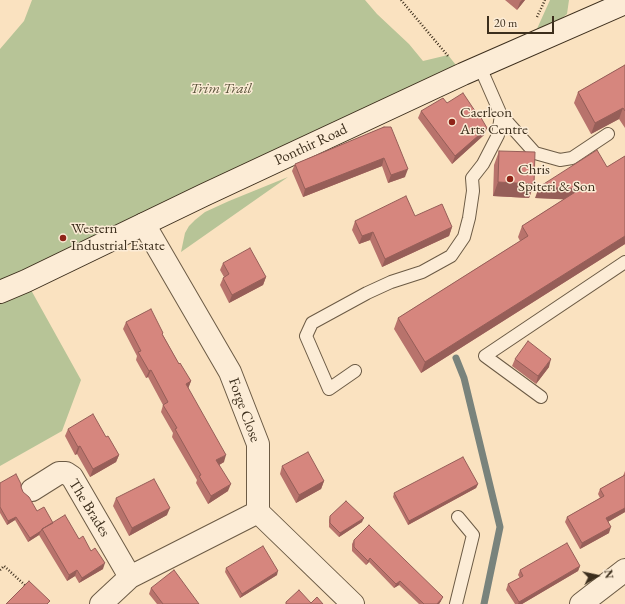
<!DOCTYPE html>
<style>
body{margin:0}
#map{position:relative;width:625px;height:604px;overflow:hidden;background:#fae2c0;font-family:"EB Garamond",serif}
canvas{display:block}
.north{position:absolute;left:577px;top:556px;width:40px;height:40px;-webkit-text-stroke:3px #fcecd6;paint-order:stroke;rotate:81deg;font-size:11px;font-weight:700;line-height:16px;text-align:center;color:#3c2e1c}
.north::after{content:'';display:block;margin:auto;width:14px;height:18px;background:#3c2e1c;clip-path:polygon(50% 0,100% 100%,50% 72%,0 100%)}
.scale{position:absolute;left:487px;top:16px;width:67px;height:18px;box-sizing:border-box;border:2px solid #3c2e1c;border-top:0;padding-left:5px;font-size:12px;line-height:14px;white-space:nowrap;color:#3c2e1c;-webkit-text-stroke:3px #fcecd6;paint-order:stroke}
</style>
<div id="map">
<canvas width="625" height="604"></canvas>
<div class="north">N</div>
<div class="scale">20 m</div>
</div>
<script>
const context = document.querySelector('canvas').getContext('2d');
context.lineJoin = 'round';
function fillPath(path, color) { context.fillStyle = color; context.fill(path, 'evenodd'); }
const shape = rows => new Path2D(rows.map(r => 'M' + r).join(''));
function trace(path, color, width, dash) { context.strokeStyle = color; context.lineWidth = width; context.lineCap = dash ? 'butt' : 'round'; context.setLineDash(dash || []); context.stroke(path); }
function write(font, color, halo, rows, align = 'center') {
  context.font = font + ' "EB Garamond",serif'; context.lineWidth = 3; context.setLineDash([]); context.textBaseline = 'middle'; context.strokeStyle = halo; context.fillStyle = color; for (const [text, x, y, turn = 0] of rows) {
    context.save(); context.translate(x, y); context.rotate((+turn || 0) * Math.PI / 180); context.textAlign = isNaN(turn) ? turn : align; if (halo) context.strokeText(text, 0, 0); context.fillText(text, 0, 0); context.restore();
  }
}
const green = shape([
 [32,0,365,0,377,14,409,44,423,61,448,55,463,74,26,281,81,380,62,431,0,466,0,49,24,21],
 [550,0,569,0,567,14,556,23,536,31],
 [288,177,181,252,185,233,189,226,195,220,205,212,229,201]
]);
const stream = shape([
 [456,358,464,378,500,527,484,604]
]);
const path = shape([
 [401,0,448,56],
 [537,17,545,0],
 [0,570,4,566,26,586]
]);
const lane = shape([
 [501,115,535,153,560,160,572,158,608,134],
 [355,371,329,389,306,336,312,323,367,293,391,282,422,272,451,256,464,237,469,218,473,191,472,178,483,164,498,135,501,115,480,67],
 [541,397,485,356,625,262],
 [456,604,473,535,458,517]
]);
const street = shape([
 [144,224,230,372,258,444,258,512,353,604],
 [32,490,59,473,66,473,72,477,130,577],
 [101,604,130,577,258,512],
 [581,604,625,570]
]);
const secondary = shape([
 [0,292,26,281,204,195,463,74,625,3]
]);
const wall = shape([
 [505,0,525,0,517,10],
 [625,65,625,128,619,119,591,134,574,103,578,92],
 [447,103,473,108,484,135,452,164,418,118,421,111],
 [384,127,405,177,388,183,382,166,303,197,292,171,295,164],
 [499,151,534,184,529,198,493,196,494,165],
 [625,156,625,244,421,373,394,329,398,318,520,241,518,237,522,226,564,199,535,198,607,167],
 [415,216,452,227,449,236,382,267,370,240,359,244,352,230,355,221],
 [223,263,266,277,263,285,229,303,220,285,223,278,224,277,220,270],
 [126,322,163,335,179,364,191,381,188,388,224,462,219,465,228,491,208,504,196,483,197,480,172,437,173,433,161,412,163,405,148,377,146,378,136,360,137,356,123,329],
 [515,359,549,367,536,384,512,366],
 [68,429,106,437,119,455,116,462,90,477,77,454,75,455,65,436],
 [282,466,324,481,321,489,296,503,280,474],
 [625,471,625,512,608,522,609,533,580,549,565,522,567,517,600,498,598,494,600,489,623,476],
 [0,483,21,487,23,492,37,511,53,523,79,539,91,551,103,569,79,583,75,576,67,581,39,535,28,542,15,520,7,525,0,513],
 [478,484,476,488,408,525,393,497,394,493],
 [116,498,167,515,129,536,113,506],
 [330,516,362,522,339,537,329,527,329,520],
 [354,540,441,601,439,604,419,604,399,585,394,588,369,562,366,565,352,551,352,544],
 [580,566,578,571,522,604,515,604,506,590,508,584,520,578,518,575,520,570],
 [226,568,277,575,240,598,225,572],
 [151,588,199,604,157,604,149,594]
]);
const shadedWall = shape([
 [522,0,525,0,517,10,520,2],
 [623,108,619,119,591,134,595,123],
 [487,128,484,135,452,164,455,156],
 [384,158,382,166,303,197,305,189],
 [408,169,405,177,388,183,391,175],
 [498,182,534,184,529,198,493,196],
 [539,187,580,189,576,200,535,198],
 [452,227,449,236,382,267,385,259],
 [373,232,370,240,359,244,362,236],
 [625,236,625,244,421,373,425,362],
 [266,277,263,285,229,303,232,295],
 [551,359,549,367,536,384,538,376],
 [151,370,148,377,146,378,149,371],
 [191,381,188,389,186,384],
 [80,446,77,454,75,455,78,447],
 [119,455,116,462,90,477,93,469],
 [226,455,224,462,214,468,216,460],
 [324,481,321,489,296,503,299,495],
 [231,484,228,491,208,504,211,496],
 [478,484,476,488,408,525,409,521],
 [170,508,167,515,129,536,132,528],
 [625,508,625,512,604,524,606,518],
 [16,517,15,520,7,525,8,521],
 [364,518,362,522,339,537,340,533],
 [611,527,609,533,580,549,582,543],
 [41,531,39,535,28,542,30,538],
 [370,558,369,562,366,565,368,561],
 [105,563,103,569,79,583,82,578],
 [580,566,578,571,522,604,518,604,519,602],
 [77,570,75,576,67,581,69,575],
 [278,571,277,575,240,598,242,594],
 [400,581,399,585,394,588,396,584],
 [443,597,441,601,439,604,437,604]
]);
const building = shape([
 [625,65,625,111,623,108,595,123,578,92,625,65],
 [463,93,473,108,480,116,487,128,455,156,421,111,443,98,447,103,463,93],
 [384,127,391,127,408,169,391,175,384,158,305,189,295,164,384,127],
 [597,150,607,167,625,156,625,236,425,362,398,318,528,236,522,226,580,189,539,187,597,150],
 [499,151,535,152,534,184,498,182,499,151],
 [406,196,415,216,442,204,452,227,385,259,373,232,362,236,355,221,406,196],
 [250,248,266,277,232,295,223,278,229,274,223,263,250,248],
 [151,309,163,333,162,334,179,364,180,363,191,381,186,384,226,455,216,460,231,484,211,496,199,476,201,475,175,429,177,428,163,405,168,402,151,370,149,371,138,352,141,351,126,322,151,309],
 [528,341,551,359,538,376,515,359,528,341],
 [93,414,106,437,108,436,119,455,93,469,80,446,78,447,68,429,93,414],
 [308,452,324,481,299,495,282,466,308,452],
 [463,457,478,484,409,521,394,493,463,457],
 [16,474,21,484,21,487,23,492,29,497,37,511,44,507,53,523,42,529,41,531,30,538,16,517,8,521,0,507,0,483,16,474],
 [625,475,625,508,606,518,611,527,582,543,567,517,604,496,600,489,625,475],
 [154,479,170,508,132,528,116,498,154,479],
 [346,501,364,518,340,533,330,523,330,516,346,501],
 [65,515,79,539,83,536,91,551,95,548,105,563,82,578,77,570,69,575,42,529,65,515],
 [369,525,443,597,437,604,424,604,400,581,396,584,370,558,368,561,354,547,354,540,369,525],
 [567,543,580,566,519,602,508,584,523,576,520,570,567,543],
 [263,546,278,571,242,594,226,568,263,546],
 [174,570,199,604,163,604,151,588,174,570],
 [29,581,50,601,47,604,6,604,29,581],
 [299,590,311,603,317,597,323,604,286,604,286,602,299,590]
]);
const markers = [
 [452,122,4,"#8f2418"],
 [510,179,4,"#8f2418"],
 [63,238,4,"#8f2418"]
];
const parkNames = [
 ["Trim Trail",221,89]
];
const poiNames = [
 ["Caerleon",460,113],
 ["Arts Centre",460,130],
 ["Chris",518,170],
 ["Spiteri & Son",518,187],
 ["Western",71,229],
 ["Industrial Estate",71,246]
];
const streetNames = [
 ["Ponthir Road",311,145,-25],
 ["Forge Close",244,410,70],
 ["The Brades",89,508,58]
];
fillPath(green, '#b7c497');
trace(stream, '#79837c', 7);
trace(lane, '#6c5b45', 14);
trace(street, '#6c5b45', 24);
trace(secondary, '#3c2e1c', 24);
trace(path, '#3c2e1c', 2.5, [1, 2]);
trace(lane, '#fcecd6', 12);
trace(street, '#fcecd6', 22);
trace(secondary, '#fcecd6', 22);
fillPath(wall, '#b8736c');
fillPath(shadedWall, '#965e58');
fillPath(building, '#d6867e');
trace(building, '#965e58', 1);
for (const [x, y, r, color] of markers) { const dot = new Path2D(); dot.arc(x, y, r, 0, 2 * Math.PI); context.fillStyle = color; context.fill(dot); trace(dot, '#fcecd6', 1.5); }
write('italic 15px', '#5b543b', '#fcecd6', parkNames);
write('15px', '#3c2e1c', '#fcecd6', poiNames, 'left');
write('15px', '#3c2e1c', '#fcecd6', streetNames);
</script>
